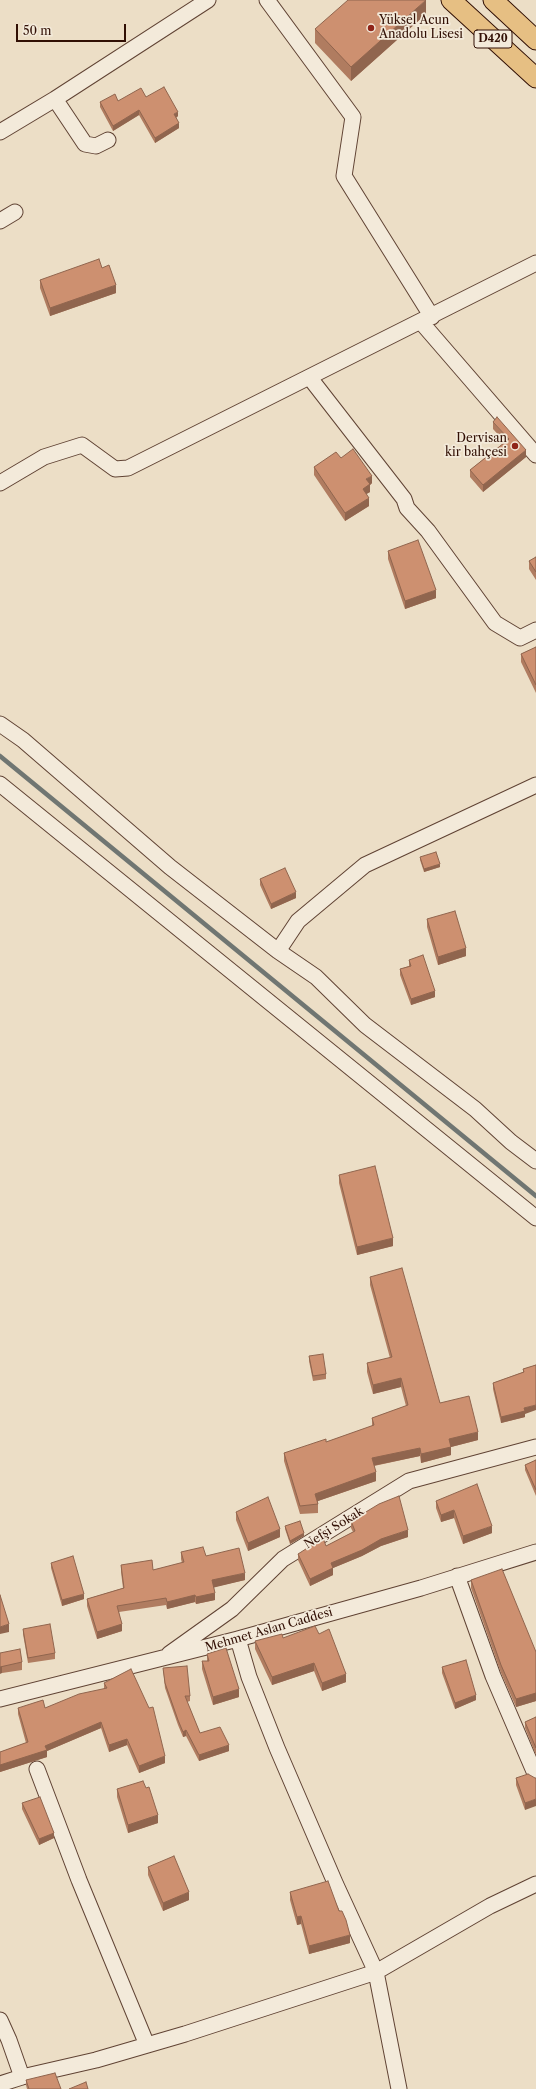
<!DOCTYPE html>
<meta charset="utf-8">
<style>
body{margin:0}
#map{position:relative;width:536px;height:2089px;overflow:hidden;background:#ecdec6;font-family:"Libre Caslon Text",serif}
canvas{display:block}
.scale{position:absolute;left:16px;top:24px;width:110px;height:18px;box-sizing:border-box;border:2px solid #310f04;border-top:0;padding-left:5px;font-size:12px;line-height:14px;white-space:nowrap;color:#310f04;-webkit-text-stroke:3px #f3eada;paint-order:stroke}
</style>
<div id="map">
<canvas width="536" height="2089"></canvas>
<div class="scale">50 m</div>
</div>
<script>
const context = document.querySelector('canvas').getContext('2d');
context.lineJoin = 'round';
const shape = rows => new Path2D(rows.map(r => 'M' + r).join(''));
function trace(path, color, width, dash) { context.strokeStyle = color; context.lineWidth = width; context.lineCap = dash ? 'butt' : 'round'; context.setLineDash(dash || []); context.stroke(path); }
function fillPath(path, color) { context.fillStyle = color; context.fill(path, 'evenodd'); }
function write(font, color, halo, rows, align = 'center') {
  context.font = font + ' "Libre Caslon Text",serif'; context.lineWidth = 3.5; context.setLineDash([]); context.textBaseline = 'middle'; context.strokeStyle = halo; context.fillStyle = color; for (const [text, x, y, turn = 0] of rows) {
    context.save(); context.translate(x, y); context.rotate((+turn || 0) * Math.PI / 180); context.textAlign = isNaN(turn) ? turn : align; if (halo) context.strokeText(text, 0, 0); context.fillText(text, 0, 0); context.restore();
  }
}
const stream = shape([
 [0,756,536,1196]
]);
const minor = shape([
 [267,0,353,117,344,176,432,317],
 [55,99,85,144,96,146,108,140],
 [0,132,55,99,208,0],
 [0,221,15,212],
 [421,322,536,455],
 [310,378,404,499,407,508,428,531,495,623,520,638,536,630],
 [0,483,44,457,82,445,115,469,128,468,536,263],
 [0,724,23,740,170,867,278,951,316,977,365,1025,475,1109,511,1142,536,1161],
 [0,784,536,1218],
 [278,951,298,921,365,865,536,785],
 [457,1576,493,1676,536,1776],
 [238,1639,249,1677,277,1748,336,1885,376,1972,399,2089],
 [169,1654,232,1609,283,1559,409,1481,536,1447],
 [0,1699,238,1639,421,1588,536,1552],
 [37,1769,79,1880,147,2045],
 [0,2020,9,2040,22,2077],
 [0,2084,22,2077,96,2060,185,2034,376,1972,490,1906,536,1884]
]);
const major = shape([
 [451,0,536,78],
 [493,0,536,40]
]);
const wall = shape([
 [426,14,351,81,315,43,315,29],
 [146,97,178,116,176,118,179,128,155,143,139,115,113,131,100,107,100,102,118,101],
 [102,268,116,293,50,316,40,288,40,280],
 [493,422,526,457,483,492,470,477,470,470,505,442,493,429],
 [341,458,372,483,370,485,370,492,366,494,369,506,345,521,314,475,314,467],
 [388,551,436,598,405,609,388,559],
 [536,557,536,580,529,569,529,561],
 [536,647,536,693,521,662,521,654],
 [420,857,440,867,424,872,420,860],
 [260,879,296,898,271,909,260,885],
 [427,919,466,956,438,965,427,927],
 [409,960,435,997,411,1005,400,975,400,969,409,966],
 [339,1175,393,1246,357,1255,339,1183],
 [370,1277,440,1403,478,1440,451,1447,451,1455,421,1463,420,1456,374,1466,376,1481,318,1501,318,1513,300,1514,284,1461,284,1453,326,1442,372,1426,372,1418,406,1406,401,1387,373,1394,367,1372,367,1363,390,1358,370,1285],
 [309,1356,326,1374,326,1379,313,1381,309,1361],
 [536,1365,525,1414,525,1417,501,1423,493,1389,493,1383,523,1372,523,1369],
 [536,1460,536,1496,525,1470,525,1465],
 [436,1501,492,1533,463,1544,454,1518,441,1522,436,1508],
 [236,1512,280,1537,248,1551,236,1520],
 [351,1521,408,1537,381,1546,362,1556,333,1568,333,1575,310,1586,298,1560,298,1554,326,1546,353,1532,351,1528],
 [285,1526,304,1536,290,1544,285,1529],
 [181,1552,206,1556,245,1580,214,1587,215,1600,196,1604,195,1602,167,1609,166,1605,119,1612,122,1631,97,1639,87,1606,87,1599,123,1588,121,1572,121,1565,153,1570,182,1563,181,1559],
 [51,1563,84,1599,62,1606,51,1568],
 [471,1580,536,1652,536,1701,516,1707,501,1673,471,1588],
 [23,1629,55,1653,55,1659,28,1663,23,1634],
 [283,1638,346,1682,322,1691,314,1671,272,1685,255,1649,255,1641],
 [0,1653,22,1662,22,1670,2,1673],
 [207,1654,239,1697,213,1705,202,1669,202,1661,207,1661],
 [442,1667,476,1700,455,1709,442,1673],
 [163,1668,190,1696,190,1701,187,1702,200,1733,229,1751,199,1761,186,1736,183,1737,178,1725,165,1688],
 [104,1683,165,1763,139,1773,127,1745,109,1752,101,1728,47,1751,47,1757,0,1772,0,1752,26,1743,18,1714,18,1708,45,1708,104,1689],
 [536,1717,536,1755,525,1728,525,1722],
 [516,1778,535,1778,525,1810,516,1785],
 [117,1789,158,1823,128,1833,117,1797],
 [22,1803,54,1838,39,1845,22,1809],
 [148,1867,189,1900,163,1911,148,1875],
 [290,1892,350,1943,309,1954,301,1924,297,1925,290,1900],
 [26,2080,61,2089,27,2089,26,2085]
]);
const shadedWall = shape([
 [426,0,426,14,351,81,351,67],
 [139,110,139,115,113,131,113,126],
 [178,112,178,116,174,119,174,114],
 [179,123,179,128,155,143,155,138],
 [116,285,116,293,50,316,50,308],
 [526,450,526,457,483,492,483,485],
 [372,476,372,483,370,485,370,492,363,496,363,489,366,479],
 [369,498,369,506,345,521,345,513],
 [436,590,436,598,405,609,405,601],
 [440,864,440,867,424,872,424,869],
 [296,892,296,898,271,909,271,904],
 [466,948,466,956,438,965,438,957],
 [435,991,435,997,411,1005,411,999],
 [393,1238,393,1246,357,1255,357,1247],
 [401,1378,401,1387,373,1394,373,1385],
 [536,1405,536,1410,525,1414,525,1417,501,1423,501,1417,524,1408],
 [478,1432,478,1440,451,1447,451,1455,421,1463,421,1454,449,1439],
 [420,1448,420,1456,372,1466,372,1458],
 [376,1472,376,1481,315,1502,315,1494],
 [454,1510,454,1518,441,1522,441,1515],
 [492,1526,492,1533,463,1544,463,1536],
 [280,1529,280,1537,248,1551,248,1543],
 [408,1530,408,1537,381,1546,362,1556,333,1568,333,1575,310,1586,310,1579,331,1563,381,1539],
 [304,1533,304,1536,290,1544,290,1541],
 [245,1573,245,1580,212,1588,212,1580],
 [215,1593,215,1600,196,1604,196,1597],
 [84,1594,84,1599,62,1606,62,1600],
 [195,1595,195,1602,167,1609,167,1602],
 [9,1624,9,1632,0,1634,0,1627],
 [122,1624,122,1631,97,1639,97,1632],
 [314,1663,314,1671,272,1685,272,1677],
 [2,1666,2,1673,0,1674,0,1667],
 [346,1674,346,1682,322,1691,322,1683],
 [239,1689,239,1697,213,1705,213,1697],
 [536,1693,536,1701,516,1707,516,1699],
 [476,1695,476,1700,455,1709,455,1703],
 [101,1722,101,1728,47,1751,47,1757,0,1772,0,1765],
 [186,1730,186,1736,183,1737,183,1732],
 [127,1739,127,1745,109,1752,109,1745],
 [229,1745,229,1751,199,1761,199,1755],
 [165,1756,165,1763,139,1773,139,1766],
 [536,1799,536,1806,525,1810,525,1803],
 [158,1815,158,1823,128,1833,128,1825],
 [54,1833,54,1838,39,1845,39,1839],
 [189,1892,189,1900,163,1911,163,1903],
 [301,1916,301,1924,297,1925,297,1917],
 [350,1935,350,1943,309,1954,309,1946]
]);
const building = shape([
 [348,0,426,0,351,67,315,29,348,0],
 [164,87,178,112,174,114,179,123,155,138,139,110,113,126,100,102,115,94,118,101,141,88,146,97,164,87],
 [99,259,102,268,109,265,116,285,50,308,40,280,99,259],
 [497,417,526,450,483,485,470,470,509,439,493,422,497,417],
 [353,449,372,476,366,479,370,484,363,489,369,498,345,513,314,467,336,452,341,458,353,449],
 [418,540,436,590,405,601,388,551,418,540],
 [536,557,536,572,529,561,536,557],
 [536,647,536,685,521,654,536,647],
 [436,852,440,864,424,869,420,857,436,852],
 [285,868,296,892,271,904,260,879,285,868],
 [455,911,466,948,438,957,427,919,455,911],
 [423,955,435,991,411,999,400,969,411,966,409,960,423,955],
 [375,1166,393,1238,357,1247,339,1175,375,1166],
 [402,1268,440,1403,469,1396,478,1432,449,1439,451,1447,421,1454,420,1448,372,1458,376,1472,315,1494,318,1504,300,1506,284,1453,326,1439,326,1442,374,1425,372,1418,408,1405,401,1378,373,1385,367,1363,392,1357,370,1277,402,1268],
 [323,1354,326,1374,313,1376,309,1356,323,1354],
 [536,1365,536,1405,524,1408,525,1411,501,1417,493,1383,524,1372,523,1369,536,1365],
 [536,1460,536,1490,525,1465,536,1460],
 [477,1484,492,1526,463,1536,454,1510,441,1515,436,1501,477,1484],
 [399,1496,408,1530,381,1539,362,1550,331,1563,333,1568,310,1579,298,1554,323,1538,326,1546,355,1531,351,1521,379,1504,399,1496],
 [268,1497,280,1529,248,1543,236,1512,268,1497],
 [300,1521,304,1533,290,1541,285,1526,300,1521],
 [203,1547,206,1556,239,1548,245,1573,212,1580,215,1593,196,1597,195,1595,167,1602,166,1598,117,1606,122,1624,97,1632,87,1599,124,1588,121,1565,152,1560,153,1570,184,1562,181,1552,203,1547],
 [73,1556,84,1594,62,1600,51,1563,73,1556],
 [502,1569,536,1652,536,1693,516,1699,501,1665,471,1580,502,1569],
 [0,1595,9,1624,0,1627,0,1595],
 [50,1624,55,1653,28,1658,23,1629,50,1624],
 [315,1626,319,1634,329,1629,346,1674,322,1683,314,1663,272,1677,255,1641,282,1634,283,1638,315,1626],
 [226,1648,239,1689,213,1697,202,1661,209,1661,207,1654,226,1648],
 [20,1649,22,1662,0,1667,0,1653,20,1649],
 [466,1660,476,1695,455,1703,442,1667,466,1660],
 [187,1666,190,1696,185,1696,200,1733,220,1727,229,1745,199,1755,186,1730,183,1732,178,1720,165,1683,163,1668,187,1666],
 [131,1669,149,1708,153,1707,165,1756,139,1766,127,1739,109,1745,101,1722,45,1746,47,1750,0,1765,0,1752,28,1742,18,1708,43,1700,45,1708,79,1694,107,1688,104,1683,131,1669],
 [536,1717,536,1748,525,1722,536,1717],
 [528,1774,535,1778,536,1778,536,1799,525,1803,516,1778,528,1774],
 [143,1781,146,1788,149,1787,158,1815,128,1825,117,1789,143,1781],
 [40,1797,54,1833,39,1839,22,1803,40,1797],
 [174,1856,189,1892,163,1903,148,1867,174,1856],
 [328,1881,339,1911,342,1911,346,1920,350,1935,309,1946,301,1916,297,1917,290,1892,328,1881],
 [55,2073,61,2089,29,2089,26,2080,55,2073],
 [86,2082,88,2089,69,2089,86,2082]
]);
const markers = [
 [371,28,4,"#8f2418"],
 [515,446,4,"#8f2418"]
];
const shields = [
 [493,39,38]
];
const shieldNames = [
 ["D420",493,39]
];
const poiNames = [
 ["Yüksel Acun",379,21],
 ["Anadolu Lisesi",379,35],
 ["Dervisan",507,439,"right"],
 ["kir bahçesi",507,453,"right"]
];
const streetNames = [
 ["Nefşi Sokak",334,1528,-32],
 ["Mehmet Aslan Caddesi",269,1630,-16]
];
trace(stream, '#707672', 4.5);
trace(minor, '#604334', 17);
trace(major, '#310f04', 21);
trace(minor, '#f3eada', 15);
trace(major, '#e6bf83', 19);
fillPath(wall, '#b07c60');
fillPath(shadedWall, '#90654e');
fillPath(building, '#cd9070');
trace(building, '#90654e', 1);
for (const [x, y, r, color] of markers) { const dot = new Path2D(); dot.arc(x, y, r, 0, 2 * Math.PI); context.fillStyle = color; context.fill(dot); trace(dot, '#f3eada', 1.5); }
for (const [x, y, w] of shields) { const box = new Path2D(); box.roundRect(x - w / 2, y - 9, w, 18, 3); context.fillStyle = '#f3eada'; context.fill(box); trace(box, '#310f04', 1); }
write('bold 11px', '#310f04', null, shieldNames);
write('12px', '#310f04', '#f3eada', poiNames, 'left');
write('12px', '#310f04', '#f3eada', streetNames);
</script>
